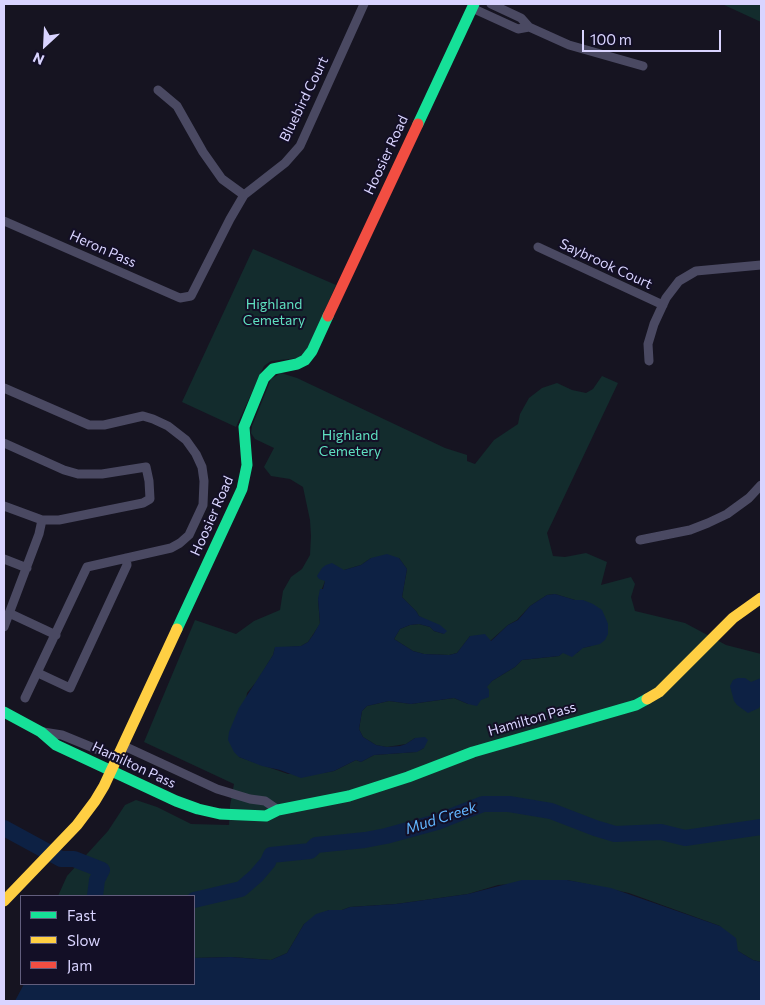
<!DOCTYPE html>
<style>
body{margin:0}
#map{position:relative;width:765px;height:1005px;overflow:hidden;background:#161421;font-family:Commissioner,sans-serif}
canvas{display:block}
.frame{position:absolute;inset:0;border:5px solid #d9d4ff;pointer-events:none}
.legend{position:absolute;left:20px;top:895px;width:175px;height:90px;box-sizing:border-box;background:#130f26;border:1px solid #625e7d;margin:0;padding:6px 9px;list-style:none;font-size:15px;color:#d9d4ff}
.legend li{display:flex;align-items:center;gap:10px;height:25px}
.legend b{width:25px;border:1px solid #625e7d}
.north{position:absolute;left:20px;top:20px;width:50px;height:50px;-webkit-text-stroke:4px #130f26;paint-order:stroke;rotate:205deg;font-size:14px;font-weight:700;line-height:20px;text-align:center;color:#d9d4ff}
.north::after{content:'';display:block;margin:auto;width:18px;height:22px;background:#d9d4ff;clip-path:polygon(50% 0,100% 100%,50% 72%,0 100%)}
.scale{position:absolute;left:582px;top:30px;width:139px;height:22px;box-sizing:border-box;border:2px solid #d9d4ff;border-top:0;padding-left:6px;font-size:15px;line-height:18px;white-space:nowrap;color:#d9d4ff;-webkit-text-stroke:4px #130f26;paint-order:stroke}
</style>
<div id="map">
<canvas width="765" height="1005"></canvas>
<div class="frame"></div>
<ul class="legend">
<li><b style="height:6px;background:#16e098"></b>Fast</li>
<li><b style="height:6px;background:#ffcf43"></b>Slow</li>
<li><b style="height:6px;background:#f24e42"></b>Jam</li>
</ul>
<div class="north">N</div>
<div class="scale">100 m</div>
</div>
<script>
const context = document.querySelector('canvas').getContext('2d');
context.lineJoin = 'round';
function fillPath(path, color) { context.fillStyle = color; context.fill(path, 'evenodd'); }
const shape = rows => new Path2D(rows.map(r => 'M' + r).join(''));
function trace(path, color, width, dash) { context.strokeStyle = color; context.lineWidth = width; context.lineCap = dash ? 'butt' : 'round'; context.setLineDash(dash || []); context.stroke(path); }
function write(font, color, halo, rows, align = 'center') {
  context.font = font + ' Commissioner,sans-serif'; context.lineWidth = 4; context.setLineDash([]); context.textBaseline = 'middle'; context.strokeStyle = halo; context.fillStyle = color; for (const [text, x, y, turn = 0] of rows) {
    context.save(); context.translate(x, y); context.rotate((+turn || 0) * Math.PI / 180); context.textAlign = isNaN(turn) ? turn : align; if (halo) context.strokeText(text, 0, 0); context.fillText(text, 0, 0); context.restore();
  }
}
const green = shape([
 [722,4,761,4,761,22],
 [253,249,336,285,305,354,298,358,271,361,264,366,236,427,182,402],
 [281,373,297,378,445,448,467,455,467,461,475,464,494,440,518,424,520,414,529,398,542,388,557,383,572,390,586,393,593,389,602,376,618,383,547,533,553,556,565,557,586,553,607,562,601,585,631,577,635,584,631,597,635,611,685,623,726,645,761,654,761,962,753,960,738,951,720,926,629,893,567,880,498,885,468,894,396,904,350,907,342,910,329,910,304,924,287,953,271,960,231,957,194,958,194,896,58,896,67,876,108,831,125,805,136,800,157,807,191,824,229,825,230,806,234,784,144,742,195,620,236,634,254,621,280,610,283,591,291,577,302,569,310,555,311,536,310,520,303,487,290,479,271,476,264,467,274,448,255,439,251,433,252,426,271,379],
 [371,558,399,558,407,569,402,597,416,611,419,616,444,634,434,631,430,627,419,624,410,625,400,629,394,639,413,651,424,654,449,655,457,653,470,636,490,641,508,625,517,620,530,606,547,595,555,594,575,600,583,600,591,646,582,648,577,653,563,652,559,656,522,660,515,667,492,681,468,704,454,698,411,704,389,701,367,706,362,711,359,729,363,737,376,745,387,747,406,744,415,738,424,748,416,752,374,755,361,762,356,760,334,771,323,773,288,774,239,757,247,693,257,681,273,655,275,648,301,646,308,642,320,624,318,599,325,581,344,570,361,565]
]);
const water = shape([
 [387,554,399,558,407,569,402,597,416,611,419,616,440,625,447,631,444,634,434,631,430,627,419,624,410,625,400,629,394,639,413,651,424,654,449,655,457,653,470,636,485,634,491,641,508,625,518,620,530,606,547,595,555,594,575,600,583,600,593,604,602,610,606,619,608,624,608,634,605,640,600,644,583,648,572,657,563,653,559,656,522,660,515,667,492,681,487,687,489,690,489,697,481,700,477,706,468,704,454,698,411,704,389,701,367,706,362,711,359,729,363,737,376,745,387,747,400,746,406,744,415,738,425,737,428,740,424,748,417,752,374,755,361,762,356,760,334,771,301,778,280,770,262,766,239,757,234,752,228,740,229,732,239,708,273,655,275,647,301,646,308,642,313,635,320,623,318,599,320,589,323,589,325,581,319,579,317,576,322,568,326,565,332,563,344,570,361,565,371,558],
 [738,678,745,678,751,682,761,678,761,704,759,708,748,713,737,705,734,701,730,686,733,680],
 [522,880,567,880,611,888,720,926,736,938,738,951,753,960,761,962,761,1001,15,1001,24,984,194,984,194,958,231,957,271,960,287,953,304,924,316,914,329,910,342,910,350,907,396,904,468,894]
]);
const river = shape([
 [4,828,61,859,74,859,102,870,97,880,95,896],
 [194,900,241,889,256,876,268,862,271,855,310,851,316,845,365,840,386,836,437,822,483,804,509,804,551,811,595,828,615,834,661,832,685,838,761,827]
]);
const street = shape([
 [491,4,521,18,529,27,569,45,643,66],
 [472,8,518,29,529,27],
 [158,90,177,106,203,152,222,179,244,195],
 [4,221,180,298,191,296,230,219,244,195,285,163,300,146,364,4],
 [538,247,663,305],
 [649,361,648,344,654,324,666,298,679,281,696,271,761,265],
 [4,388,89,425,104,425,143,416,153,419,168,426,186,440,196,454,202,467,204,481,203,505,189,535,180,543,171,548,87,567,25,698],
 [4,443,64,470,78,474,102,474,146,467,149,481,150,499,143,503,59,520,42,520,4,506],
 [640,540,690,530,708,523,727,514,749,498,761,485],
 [4,559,27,568],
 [9,613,56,635],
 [4,627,39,534,42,520],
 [38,673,70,688,127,565,126,558],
 [43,732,62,735,118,758],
 [124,746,217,789,250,799,265,801,278,810]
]);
const fast = shape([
 [418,124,474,4],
 [177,629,242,489,247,465,244,427,264,378,273,369,297,364,305,360,312,351,328,316],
 [4,712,41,732,56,745,176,801,198,809,220,814,266,816,278,810,349,796,408,777,473,752,636,705,647,699]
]);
const slow = shape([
 [647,699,659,692,733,618,761,598],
 [4,901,77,825,95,801,104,786,177,629]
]);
const jam = shape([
 [328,316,418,124]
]);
const streetNames = [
 ["Bluebird Court",304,99,-64],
 ["Hoosier Road",386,155,-65],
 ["Heron Pass",103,249,24],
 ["Saybrook Court",606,264,25],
 ["Hoosier Road",212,516,-66],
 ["Hamilton Pass",532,719,-16],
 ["Hamilton Pass",134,765,25]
];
const parkNames = [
 ["Highland",274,304],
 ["Cemetary",274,320],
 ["Highland",350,435],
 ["Cemetery",350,451]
];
const waterNames = [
 ["Mud Creek",441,818,-18]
];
fillPath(green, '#132c2d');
fillPath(water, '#0d2144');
trace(river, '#0d2144', 16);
trace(street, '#4a4962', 9);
trace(fast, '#16e098', 11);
trace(slow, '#ffcf43', 11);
trace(jam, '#f24e42', 11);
write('14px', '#d9d4ff', '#130f26', streetNames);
write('14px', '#5fe0c0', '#130f26', parkNames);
write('italic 15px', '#62b6ff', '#130f26', waterNames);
</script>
